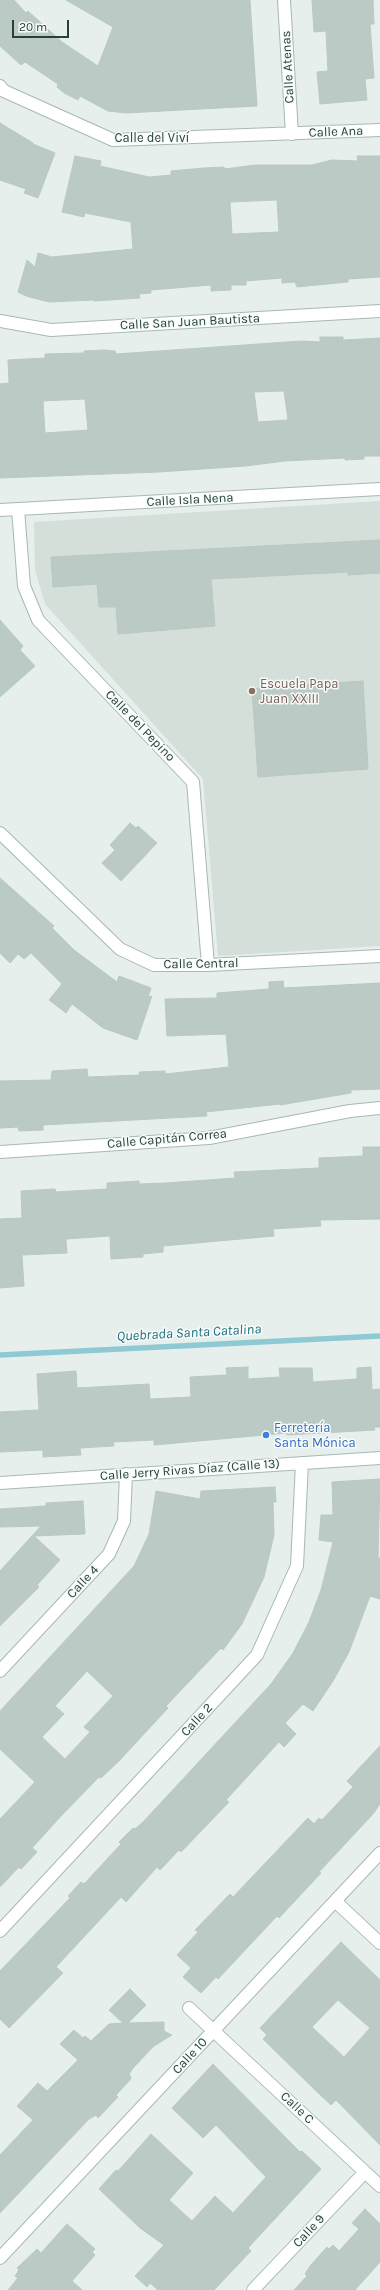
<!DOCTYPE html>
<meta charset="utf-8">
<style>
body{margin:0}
#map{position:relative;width:380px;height:2290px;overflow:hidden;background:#e6efeb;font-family:Karla,sans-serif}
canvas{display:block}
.scale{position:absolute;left:12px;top:20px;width:57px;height:18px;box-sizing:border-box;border:2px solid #24423a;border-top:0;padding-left:5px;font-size:12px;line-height:14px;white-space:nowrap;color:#24423a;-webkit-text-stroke:3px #f7fbf9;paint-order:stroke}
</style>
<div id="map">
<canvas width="380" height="2290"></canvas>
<div class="scale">20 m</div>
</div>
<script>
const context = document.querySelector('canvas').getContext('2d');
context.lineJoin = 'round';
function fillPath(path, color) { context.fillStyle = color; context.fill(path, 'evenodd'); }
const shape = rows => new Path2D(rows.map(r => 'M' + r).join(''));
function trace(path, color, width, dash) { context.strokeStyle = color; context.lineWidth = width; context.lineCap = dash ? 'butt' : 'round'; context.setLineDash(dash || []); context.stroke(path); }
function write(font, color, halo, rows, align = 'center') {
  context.font = font + ' Karla,sans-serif'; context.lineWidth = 3; context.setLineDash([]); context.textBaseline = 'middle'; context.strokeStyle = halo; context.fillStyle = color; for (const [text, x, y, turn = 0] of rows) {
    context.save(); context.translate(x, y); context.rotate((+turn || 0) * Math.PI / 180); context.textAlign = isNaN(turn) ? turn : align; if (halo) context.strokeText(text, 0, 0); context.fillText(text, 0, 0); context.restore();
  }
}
const built = shape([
 [380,501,380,946,218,956,203,779,45,604,35,570,34,522]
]);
const stream = shape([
 [0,1355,380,1336]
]);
const building = shape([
 [0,0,14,0,26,13,28,11,62,42,98,66,113,27,66,0,250,0,257,106,126,113,108,111,80,96,78,100,64,93,57,87,58,84,25,62,21,65,0,46,0,0],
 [312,0,373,0,374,24,370,24,374,78,365,79,367,100,320,104,317,72,328,71,326,31,314,32,312,0],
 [0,123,33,143,33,144,55,153,38,198,24,193,26,189,0,180,0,123],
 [75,156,101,161,100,166,149,177,171,175,171,171,204,168,224,167,225,169,255,165,312,165,332,160,358,161,357,156,380,156,380,277,348,279,348,282,297,287,295,282,282,283,282,278,246,281,246,285,231,285,231,290,211,291,211,285,151,290,151,293,139,294,140,298,94,301,94,300,49,302,26,296,18,292,27,260,35,267,38,253,52,257,133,249,131,222,85,213,84,217,62,212,75,156],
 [277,200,279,232,232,234,230,202,277,200],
 [320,337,343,337,343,340,380,338,380,456,364,456,364,459,345,460,345,458,285,461,246,466,159,472,0,478,0,384,9,383,8,360,45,358,45,354,84,353,84,351,105,350,115,351,116,354,301,341,320,342,320,337],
 [284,391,288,420,258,422,254,392,284,391],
 [85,399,88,430,45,433,43,401,85,399],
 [380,540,380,573,348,575,348,572,211,579,215,626,118,634,116,607,99,607,97,584,53,587,51,557,380,540],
 [0,620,23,646,20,650,35,666,0,697,0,620],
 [363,681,368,769,258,777,252,689,363,681],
 [130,823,136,828,138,826,157,843,121,881,102,863,115,850,110,845,130,823],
 [0,878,54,926,52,928,74,950,117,982,119,976,151,988,148,997,152,996,137,1040,103,1028,72,1004,66,1013,49,1000,62,984,31,953,24,959,18,954,10,963,0,953,0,878],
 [283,981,284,988,380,983,380,1089,351,1090,351,1093,280,1105,280,1104,206,1112,207,1116,43,1125,43,1130,19,1131,18,1127,0,1128,0,1081,51,1080,52,1071,87,1069,88,1077,140,1075,139,1072,165,1071,165,1074,229,1067,226,1034,167,1036,165,999,217,998,217,993,269,989,269,982,283,981],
 [363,1147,380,1147,380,1219,320,1220,321,1226,273,1229,274,1236,163,1246,163,1252,143,1254,143,1257,111,1259,110,1236,66,1239,67,1253,22,1255,24,1286,0,1288,0,1219,22,1218,21,1191,55,1189,56,1192,107,1189,107,1183,139,1181,139,1184,166,1183,235,1178,234,1172,319,1168,319,1158,363,1156,363,1147],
 [248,1367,248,1379,280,1377,279,1368,312,1368,313,1382,357,1379,357,1368,371,1367,372,1390,380,1389,380,1427,374,1427,375,1430,287,1435,287,1433,154,1445,154,1440,113,1442,114,1446,80,1448,81,1455,43,1457,43,1450,0,1452,0,1412,39,1410,37,1374,76,1371,77,1388,149,1384,150,1399,191,1397,190,1377,227,1375,226,1368,248,1367],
 [380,1479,378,1558,380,1558,380,1599,370,1596,349,1652,333,1681,313,1711,303,1704,285,1723,296,1734,284,1747,279,1742,226,1800,229,1802,181,1852,179,1850,160,1870,157,1867,126,1902,121,1897,56,1967,63,1973,9,2028,0,2019,0,1971,70,1898,68,1896,81,1882,84,1884,121,1844,119,1842,133,1828,135,1829,143,1822,271,1684,293,1653,309,1622,321,1590,333,1542,319,1540,321,1515,333,1515,332,1482,380,1479],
 [275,1487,276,1502,273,1502,274,1535,264,1577,242,1624,223,1650,221,1648,166,1706,168,1708,119,1761,101,1778,99,1777,62,1815,32,1848,37,1852,21,1869,19,1867,0,1887,0,1819,35,1782,0,1749,0,1711,134,1566,149,1534,156,1491,200,1499,201,1491,275,1487],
 [87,1671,113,1696,84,1727,90,1732,65,1759,42,1737,64,1714,55,1706,87,1671],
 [83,1501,85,1534,34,1536,60,1560,37,1585,39,1587,0,1626,0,1571,41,1526,0,1527,0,1509,46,1506,46,1503,83,1501],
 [380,1746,380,1804,373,1814,319,1872,321,1873,279,1918,277,1916,218,1979,216,1977,201,1993,183,1977,191,1968,177,1955,198,1932,195,1930,230,1894,233,1897,308,1818,314,1824,319,1818,322,1820,353,1787,347,1781,380,1746],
 [341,1942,380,1980,380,2145,336,2100,331,2105,314,2089,263,2039,267,2035,260,2028,341,1942],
 [338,2000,370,2028,344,2057,312,2027,338,2000],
 [130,1989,146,2005,128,2023,164,2022,164,2031,172,2035,154,2046,133,2068,129,2074,131,2077,130,2080,116,2095,118,2097,98,2118,96,2115,89,2119,0,2213,0,2155,33,2120,17,2106,38,2083,47,2091,78,2060,60,2044,74,2030,83,2038,85,2036,91,2041,109,2024,123,2023,109,2010,130,1989],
 [213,2064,300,2152,302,2151,321,2169,248,2248,251,2251,214,2290,158,2290,150,2283,147,2287,135,2276,164,2245,140,2228,99,2189,116,2170,118,2171,151,2134,193,2173,169,2200,192,2221,215,2196,233,2213,266,2177,216,2125,203,2138,172,2108,213,2064],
 [365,2209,380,2224,380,2262,355,2290,294,2290,307,2276,305,2274,310,2266,327,2247,329,2249,333,2245,339,2251,359,2229,352,2223,365,2209],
 [67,2224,95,2249,92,2252,95,2255,72,2281,82,2290,8,2290,18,2278,15,2276,19,2270,17,2268,37,2249,41,2253,67,2224]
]);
const street = shape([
 [284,0,292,134],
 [0,86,4,91,113,140,380,130],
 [0,321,51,330,380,311],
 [18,509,24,586,38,620,193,782,208,965],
 [0,510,380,489],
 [0,833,120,949,154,965,208,965,380,956],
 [0,1152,209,1138,350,1111,380,1108],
 [0,1483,380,1458],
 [0,1671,109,1554,124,1521,126,1474],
 [335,1901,380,1943],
 [0,1931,257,1655,297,1566,302,1463],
 [189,2008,380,2186],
 [0,2258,380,1853],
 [253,2290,365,2172]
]);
const markers = [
 [252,691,4,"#8d6e63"],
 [266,1435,4,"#3f7fe0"]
];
const streetNames = [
 ["Calle Atenas",288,67,-93],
 ["Calle Ana",336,132,-2],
 ["Calle del Viví",152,138],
 ["Calle San Juan Bautista",190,322,-3],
 ["Calle Isla Nena",190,500,-3],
 ["Calle del Pepino",140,726,46],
 ["Calle Central",201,964,-1],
 ["Calle Capitán Correa",167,1139,-5],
 ["Calle Jerry Rivas Díaz (Calle 13)",190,1470,-4],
 ["Calle 4",83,1582,-47],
 ["Calle 2",197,1720,-47],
 ["Calle 10",190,2056,-47],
 ["Calle C",297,2108,43],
 ["Calle 9",309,2231,-47]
];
const educationNames = [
 ["Escuela Papa",260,684],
 ["Juan XXIII",260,699]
];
const shopNames = [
 ["Ferretería",274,1428],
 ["Santa Mónica",274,1443]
];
const waterNames = [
 ["Quebrada Santa Catalina",189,1333,-3]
];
fillPath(built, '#d4dfda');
trace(stream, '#8ec9d4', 5.5);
fillPath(building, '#bbcac4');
trace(building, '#b8c9c2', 1);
trace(street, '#a8b8b2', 14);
trace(street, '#fff', 12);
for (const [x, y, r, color] of markers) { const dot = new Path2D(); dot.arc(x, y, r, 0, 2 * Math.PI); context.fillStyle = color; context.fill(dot); trace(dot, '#f7fbf9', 1.5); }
write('13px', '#24423a', '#f7fbf9', streetNames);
write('13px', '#785e54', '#f7fbf9', educationNames, 'left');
write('13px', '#366cbe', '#f7fbf9', shopNames, 'left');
write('italic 14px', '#1c6f80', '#f7fbf9', waterNames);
</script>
